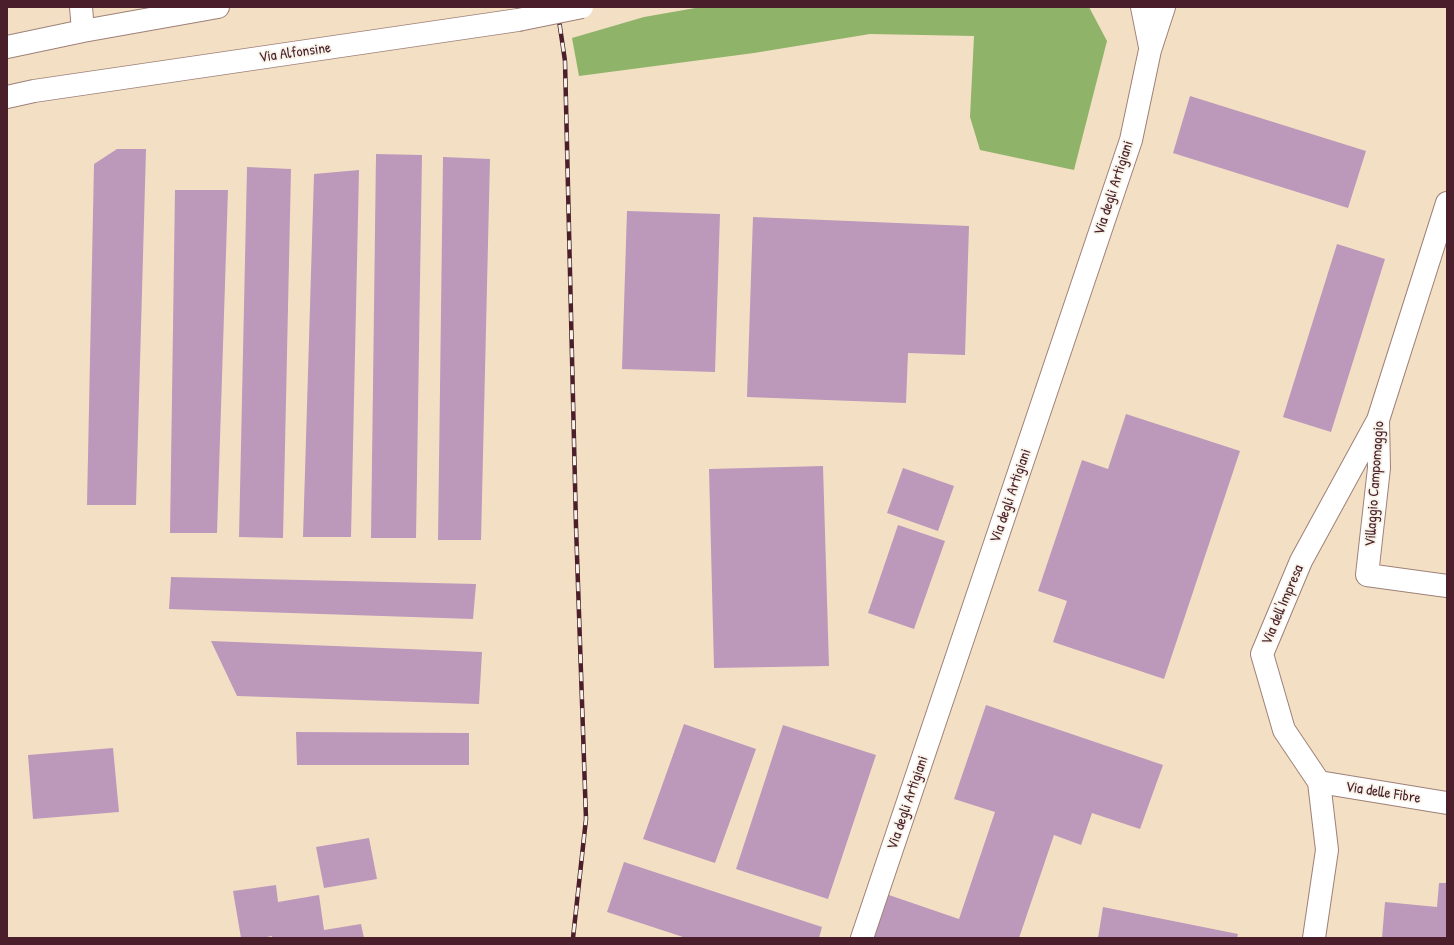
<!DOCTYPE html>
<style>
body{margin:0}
#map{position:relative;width:1454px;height:945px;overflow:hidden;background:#f3e0c4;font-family:"Patrick Hand",sans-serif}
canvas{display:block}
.frame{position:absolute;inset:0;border:8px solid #4a1f2b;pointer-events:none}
</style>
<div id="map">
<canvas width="1454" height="945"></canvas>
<div class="frame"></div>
</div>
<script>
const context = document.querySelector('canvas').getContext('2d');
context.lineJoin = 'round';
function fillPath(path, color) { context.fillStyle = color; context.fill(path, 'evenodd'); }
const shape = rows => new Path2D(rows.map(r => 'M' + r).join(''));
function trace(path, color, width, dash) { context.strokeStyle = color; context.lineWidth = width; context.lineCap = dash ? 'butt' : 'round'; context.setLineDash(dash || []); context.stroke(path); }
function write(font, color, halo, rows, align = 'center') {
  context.font = font + ' "Patrick Hand",sans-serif'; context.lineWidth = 3.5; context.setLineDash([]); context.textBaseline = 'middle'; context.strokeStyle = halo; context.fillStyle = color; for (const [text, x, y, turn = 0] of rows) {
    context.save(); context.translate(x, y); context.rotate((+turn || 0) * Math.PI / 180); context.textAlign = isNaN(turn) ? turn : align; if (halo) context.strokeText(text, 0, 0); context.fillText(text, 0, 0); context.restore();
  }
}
const forest = shape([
 [701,7,1089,7,1107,41,1074,170,980,150,970,117,974,36,870,34,754,53,579,76,572,38,644,17]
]);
const building = shape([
 [1190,96,1366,151,1348,208,1173,153],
 [117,149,146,149,136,505,87,505,94,164],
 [376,154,422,155,416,538,371,538],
 [443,157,490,159,481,540,438,540],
 [247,167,291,169,283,538,239,537],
 [359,170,351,537,303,537,314,174],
 [175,190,228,190,217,533,170,533],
 [627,211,720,214,715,372,622,369],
 [753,217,969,226,965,355,908,353,906,403,747,397],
 [1337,244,1385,259,1331,432,1283,417],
 [1126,414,1240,451,1164,679,1053,642,1067,601,1038,591,1082,460,1108,469],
 [823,466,829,666,714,668,709,469],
 [903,468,954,486,938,531,887,513],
 [898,525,945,541,914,629,868,613],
 [171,577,476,584,473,619,169,609],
 [211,641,482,652,479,704,237,696],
 [986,705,1163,765,1140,829,1092,813,1081,845,1054,835,1019,938,871,938,886,894,959,919,995,812,954,799],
 [684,724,756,749,715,863,643,839],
 [783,725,876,755,828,899,736,869],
 [296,732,469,733,469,765,297,765],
 [113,748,119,812,33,819,28,755],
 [369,838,377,879,324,888,316,847],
 [624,862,822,927,819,938,686,938,607,912],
 [1439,883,1447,883,1447,938,1382,938,1385,902,1437,907],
 [276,885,278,902,319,895,324,930,361,924,364,938,272,938,272,936,261,938,241,938,233,891],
 [1103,907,1238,934,1237,938,1098,938]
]);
const street = shape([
 [81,7,83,31],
 [1142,7,1150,47],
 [7,47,83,31,218,7],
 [1447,203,1378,420,1379,468,1367,575,1447,586],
 [1319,782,1447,803],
 [862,938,1131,140,1150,50,1164,7],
 [1314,938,1327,850,1319,782,1284,730,1262,654,1301,561,1378,420]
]);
const primary = shape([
 [7,97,34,91,518,20]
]);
const rail = shape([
 [557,7,565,61,576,526,586,819,573,938]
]);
const primaryBridge = shape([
 [518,20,582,7]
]);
const streetNames = [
 ["Via Alfonsine",295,53,-8],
 ["Via degli Artigiani",1114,188,-72],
 ["Villaggio Campomaggio",1375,484,-86],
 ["Via degli Artigiani",1011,496,-71],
 ["Via dell'Impresa",1283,605,-67],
 ["Via delle Fibre",1383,793,9],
 ["Via degli Artigiani",908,803,-71]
];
fillPath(forest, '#8fb368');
fillPath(building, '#bc98bb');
trace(street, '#9e8078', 24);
trace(primary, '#9e8078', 24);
trace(street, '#fff', 22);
trace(primary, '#fff', 22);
trace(rail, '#4a1f2b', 4.5);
trace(rail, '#f7f3e8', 3, [9]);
trace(primaryBridge, '#9e8078', 24, []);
trace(primaryBridge, '#fff', 22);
write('15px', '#4a1f2b', '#f7f3e8', streetNames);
</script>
